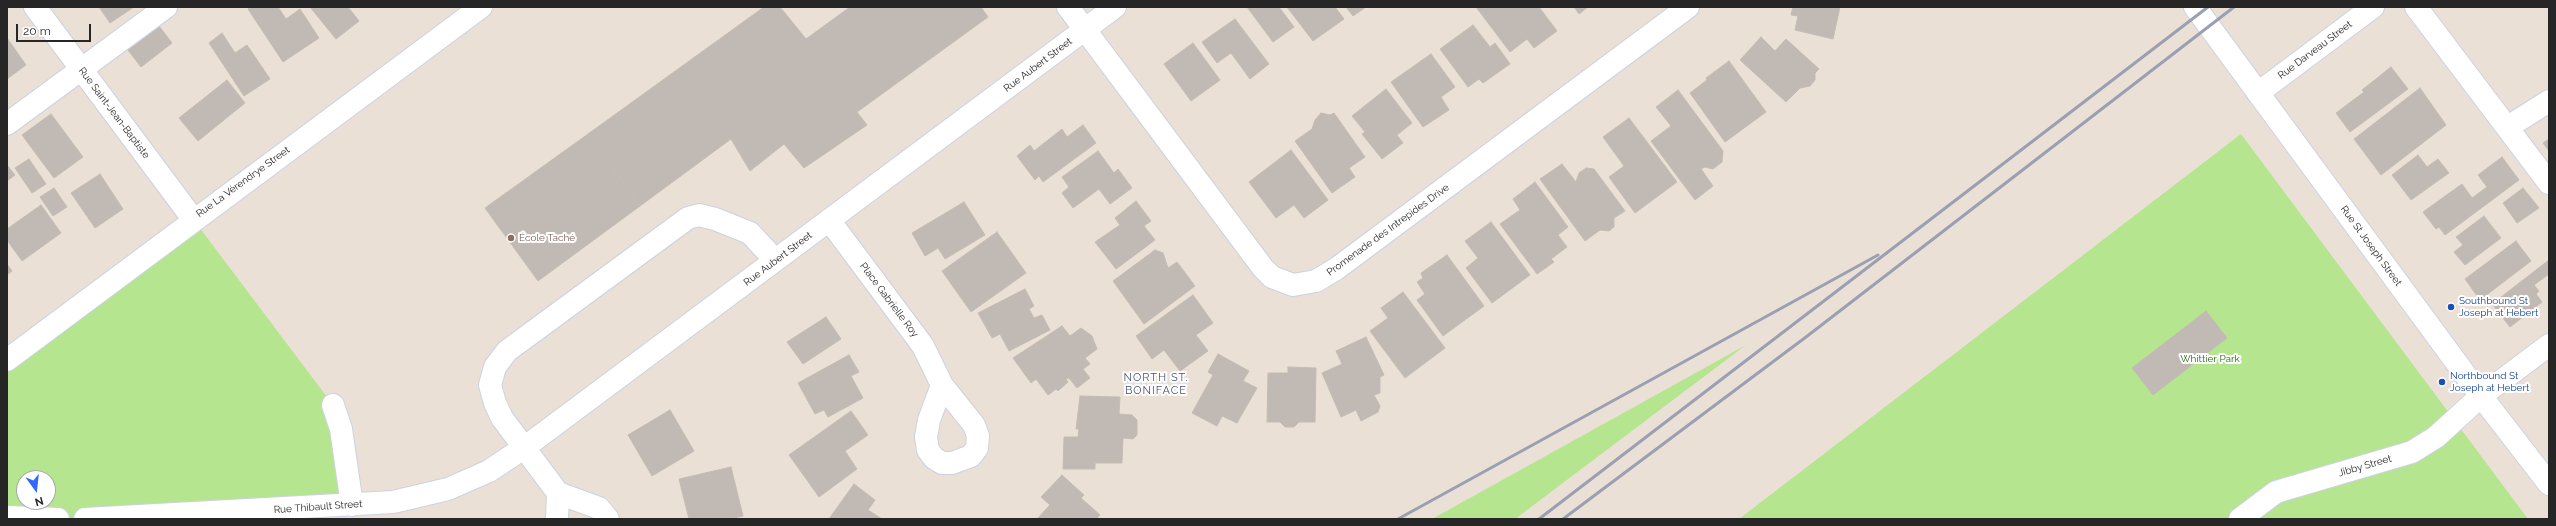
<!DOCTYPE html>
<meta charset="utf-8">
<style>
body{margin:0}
#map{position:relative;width:2556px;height:526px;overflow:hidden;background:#eae0d6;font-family:Raleway,sans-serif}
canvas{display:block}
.frame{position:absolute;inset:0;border:8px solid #262626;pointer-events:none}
.north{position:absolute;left:16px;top:470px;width:40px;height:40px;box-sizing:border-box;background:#fff;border:1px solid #a8a8a8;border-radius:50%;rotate:165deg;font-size:11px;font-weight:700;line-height:16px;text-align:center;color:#262626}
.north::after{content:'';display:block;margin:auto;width:14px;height:18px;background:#2f6aff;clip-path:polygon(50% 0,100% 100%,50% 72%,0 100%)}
.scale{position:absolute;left:16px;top:24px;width:75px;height:18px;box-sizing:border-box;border:2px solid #262626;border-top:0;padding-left:5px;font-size:12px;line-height:14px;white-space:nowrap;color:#262626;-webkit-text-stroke:3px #fff;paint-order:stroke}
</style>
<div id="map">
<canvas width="2556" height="526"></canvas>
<div class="frame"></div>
<div class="north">N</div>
<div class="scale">20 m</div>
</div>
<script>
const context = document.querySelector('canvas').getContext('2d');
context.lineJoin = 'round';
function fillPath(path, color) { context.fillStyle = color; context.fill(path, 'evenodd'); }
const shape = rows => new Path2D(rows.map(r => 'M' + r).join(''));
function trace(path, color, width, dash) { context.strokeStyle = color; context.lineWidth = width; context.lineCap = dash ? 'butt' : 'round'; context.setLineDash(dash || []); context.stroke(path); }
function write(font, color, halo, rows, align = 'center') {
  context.font = font + ' Raleway,sans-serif'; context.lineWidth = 4; context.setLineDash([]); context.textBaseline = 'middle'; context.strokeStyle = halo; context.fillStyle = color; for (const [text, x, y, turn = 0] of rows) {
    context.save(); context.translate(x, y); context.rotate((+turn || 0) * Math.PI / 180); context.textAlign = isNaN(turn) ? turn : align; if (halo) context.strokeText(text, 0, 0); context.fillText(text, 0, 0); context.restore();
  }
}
const green = shape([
 [2241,134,2528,519,1739,519],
 [193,219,333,405,352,505,85,519,7,517,7,360],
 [24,478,48,478,48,502,24,502],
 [1746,345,1515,519,1432,519]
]);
const building = shape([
 [99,7,134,7,110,23,99,7],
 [252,7,278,7,286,19,300,9,319,38,283,62,248,9,252,7],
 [310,7,348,7,359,21,336,39,310,7],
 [764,7,780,7,806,39,850,7,981,7,988,17,857,112,867,125,804,168,784,144,750,171,731,139,640,206,588,134,764,7],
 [1247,7,1279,7,1294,27,1273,42,1247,7],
 [1287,7,1335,7,1344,19,1313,41,1287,7],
 [1346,7,1366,7,1353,16,1346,7],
 [1476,7,1539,7,1557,31,1534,48,1527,39,1510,52,1476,7],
 [1574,7,1588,7,1579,14,1574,7],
 [1793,7,1840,7,1833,39,1795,30,1798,16,1791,15,1793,7],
 [1235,19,1269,64,1250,79,1231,53,1217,63,1202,42,1235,19],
 [1473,25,1490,47,1495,43,1510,64,1483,83,1479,79,1468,87,1440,49,1473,25],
 [159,26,172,43,141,67,128,50,159,26],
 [222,33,235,53,247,45,270,79,244,96,209,43,222,33],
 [1761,37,1775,51,1786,39,1819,69,1815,73,1815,80,1810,86,1800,88,1786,102,1740,60,1761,37],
 [7,38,26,65,7,79,7,38],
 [1193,43,1220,80,1191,101,1164,64,1193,43],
 [1431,54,1455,87,1441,97,1449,110,1423,127,1391,82,1431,54],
 [1729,61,1766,112,1725,142,1690,93,1707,80,1706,78,1729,61],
 [2391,67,2408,89,2350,132,2336,113,2364,92,2362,90,2391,67],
 [227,80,245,103,198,141,179,118,227,80],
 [2420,88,2446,125,2381,175,2354,139,2420,88],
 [1386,89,1412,123,1397,135,1403,143,1382,159,1362,134,1365,132,1352,116,1386,89],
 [1678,90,1723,151,1722,162,1713,169,1705,167,1701,169,1713,186,1695,200,1651,141,1671,126,1656,107,1678,90],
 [1321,113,1330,115,1334,113,1365,157,1349,168,1355,177,1332,193,1295,141,1312,129,1315,120,1321,113],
 [51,114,83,157,54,178,22,135,51,114],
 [1629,118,1677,182,1635,213,1609,177,1624,166,1603,137,1629,118],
 [1083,125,1096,143,1043,182,1039,176,1035,180,1017,156,1030,145,1034,151,1062,129,1067,137,1083,125],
 [588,134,640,206,538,281,485,208,588,134],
 [2549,139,2549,151,2543,143,2549,139],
 [1291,150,1328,200,1304,218,1294,205,1276,218,1249,182,1291,150],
 [1098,151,1114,173,1118,169,1132,188,1110,204,1099,189,1073,208,1062,193,1069,187,1062,177,1098,151],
 [2418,155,2427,167,2438,159,2449,173,2411,200,2392,175,2418,155],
 [2502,157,2519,180,2445,235,2439,227,2436,229,2423,212,2462,184,2472,198,2487,187,2478,175,2502,157],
 [29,159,46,184,32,193,15,168,29,159],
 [1562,164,1576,182,1579,173,1586,168,1594,169,1625,211,1614,218,1614,227,1609,231,1600,230,1585,241,1540,179,1562,164],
 [7,165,15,175,7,181,7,165],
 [100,174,123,209,95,228,71,193,100,174],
 [1535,182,1568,227,1558,235,1567,247,1551,259,1554,262,1537,274,1500,224,1520,210,1513,199,1535,182],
 [54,188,67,207,53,216,40,197,54,188],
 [2523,188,2539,208,2517,223,2503,203,2523,188],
 [1136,201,1151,221,1144,226,1155,240,1116,269,1095,242,1120,225,1115,218,1136,201],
 [964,202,985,235,945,259,938,248,925,256,912,233,964,202],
 [41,205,61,233,22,261,7,240,7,229,41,205],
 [2484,216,2501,238,2465,265,2454,252,2463,245,2456,237,2484,216],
 [1491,222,1530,275,1492,303,1466,268,1478,258,1465,241,1491,222],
 [997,232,1026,273,971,312,942,271,997,232],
 [2516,241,2531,261,2480,300,2465,279,2516,241],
 [1155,250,1163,253,1168,268,1177,262,1195,286,1144,324,1113,281,1155,250],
 [1447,255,1484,306,1443,336,1417,300,1425,294,1417,282,1423,278,1421,273,1447,255],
 [2549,260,2549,274,2534,285,2539,291,2536,294,2542,302,2510,327,2492,304,2549,260],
 [7,264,12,271,7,275,7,264],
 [1025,289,1034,306,1029,309,1034,318,1042,315,1050,330,1009,351,1000,334,992,338,978,313,1025,289],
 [1403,292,1445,348,1405,378,1370,331,1388,318,1381,308,1403,292],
 [1193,295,1213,323,1196,335,1208,351,1180,371,1164,350,1152,359,1136,336,1193,295],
 [2206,311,2227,338,2153,395,2132,368,2206,311],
 [826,317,841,339,803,364,787,342,826,317],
 [1062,326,1070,336,1081,328,1092,336,1097,349,1085,358,1090,364,1083,369,1090,378,1077,388,1069,378,1066,379,1068,382,1058,391,1056,389,1048,395,1036,379,1031,383,1013,358,1062,326],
 [1366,337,1384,375,1380,377,1380,393,1374,395,1380,406,1378,412,1361,421,1356,410,1341,417,1322,373,1342,364,1336,351,1366,337],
 [1218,354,1249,371,1243,381,1257,388,1237,423,1222,416,1217,426,1192,413,1213,375,1208,372,1218,354],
 [849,355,859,372,851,376,863,398,828,417,824,410,815,414,798,383,849,355],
 [1288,367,1316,368,1315,422,1299,422,1294,427,1285,427,1280,422,1267,422,1268,373,1288,373,1288,367],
 [1080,396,1120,397,1119,414,1132,415,1137,420,1137,435,1133,439,1123,438,1122,463,1095,463,1095,469,1063,469,1064,437,1078,437,1079,429,1076,429,1080,396],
 [670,410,694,451,652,476,628,435,670,410],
 [851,411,868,435,845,451,857,469,819,497,789,455,851,411],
 [731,467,743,516,729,519,689,519,679,479,731,467],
 [1062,475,1084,495,1081,498,1100,515,1096,519,1037,519,1050,505,1041,497,1062,475],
 [854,484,875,500,868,510,882,519,829,519,854,484]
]);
const minor = shape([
 [35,7,193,219],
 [1068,7,1263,268,1272,277,1293,285,1316,281,1336,269,1688,7],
 [2195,7,2481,396,2549,484],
 [2416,7,2549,183],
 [2258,93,2373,7],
 [7,124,166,7],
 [2508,127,2549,101],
 [829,220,923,346,942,385,974,425,978,436,977,448,971,456,952,463,942,463,934,458,928,450,926,437,929,420,942,385],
 [7,360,481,7],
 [333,405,341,429,352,505],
 [558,493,599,508,608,519],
 [7,517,58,519],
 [85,519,393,502,448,489,489,471,525,447,1115,7],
 [557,519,558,493,502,418,495,403,490,385,495,367,507,351,688,218,699,215,715,219,750,233,775,260],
 [2240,519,2276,492,2412,452,2436,437,2481,396,2549,345]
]);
const rail = shape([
 [1398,519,1878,255],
 [1539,519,2208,7],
 [1563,519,1806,337,2234,7]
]);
const markers = [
 [511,238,4,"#8d6e63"],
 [2451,307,4,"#1a4fb4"],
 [2442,382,4,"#1a4fb4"]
];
const streetNames = [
 ["Rue Darveau Street",2315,50,-37],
 ["Rue Aubert Street",1038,65,-37],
 ["Rue Saint-Jean-Baptiste",114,113,53],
 ["Rue La Vérendrye Street",243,182,-36],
 ["Promenade des Intrepides Drive",1388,230,-36],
 ["Rue St Joseph Street",2371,246,54],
 ["Rue Aubert Street",778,259,-37],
 ["Place Gabrielle Roy",889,300,53],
 ["Jibby Street",2365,466,-16],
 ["Rue Thibault Street",318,507,-4]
];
const educationNames = [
 ["École Taché",519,238]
];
const transitNames = [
 ["Southbound St",2459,301],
 ["Joseph at Hebert",2459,313],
 ["Northbound St",2450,376],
 ["Joseph at Hebert",2450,388]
];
const parkNames = [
 ["Whittier Park",2210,359]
];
const neighbourhoodNames = [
 ["NORTH ST.",1156,378],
 ["BONIFACE",1156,391]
];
fillPath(green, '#b5e58f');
fillPath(building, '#c1bab4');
trace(building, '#c5bcb1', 1);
trace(minor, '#ccd2e1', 24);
trace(minor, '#fff', 22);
trace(rail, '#9aa0b2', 3);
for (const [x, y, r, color] of markers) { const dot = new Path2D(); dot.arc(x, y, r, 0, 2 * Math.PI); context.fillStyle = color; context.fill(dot); trace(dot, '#fff', 1.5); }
write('10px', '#262626', '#fff', streetNames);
write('10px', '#785e54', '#fff', educationNames, 'left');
write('10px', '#164399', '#fff', transitNames, 'left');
write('10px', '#2e6515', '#fff', parkNames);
context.letterSpacing = '1px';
write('11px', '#465478', '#fff', neighbourhoodNames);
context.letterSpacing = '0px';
</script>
